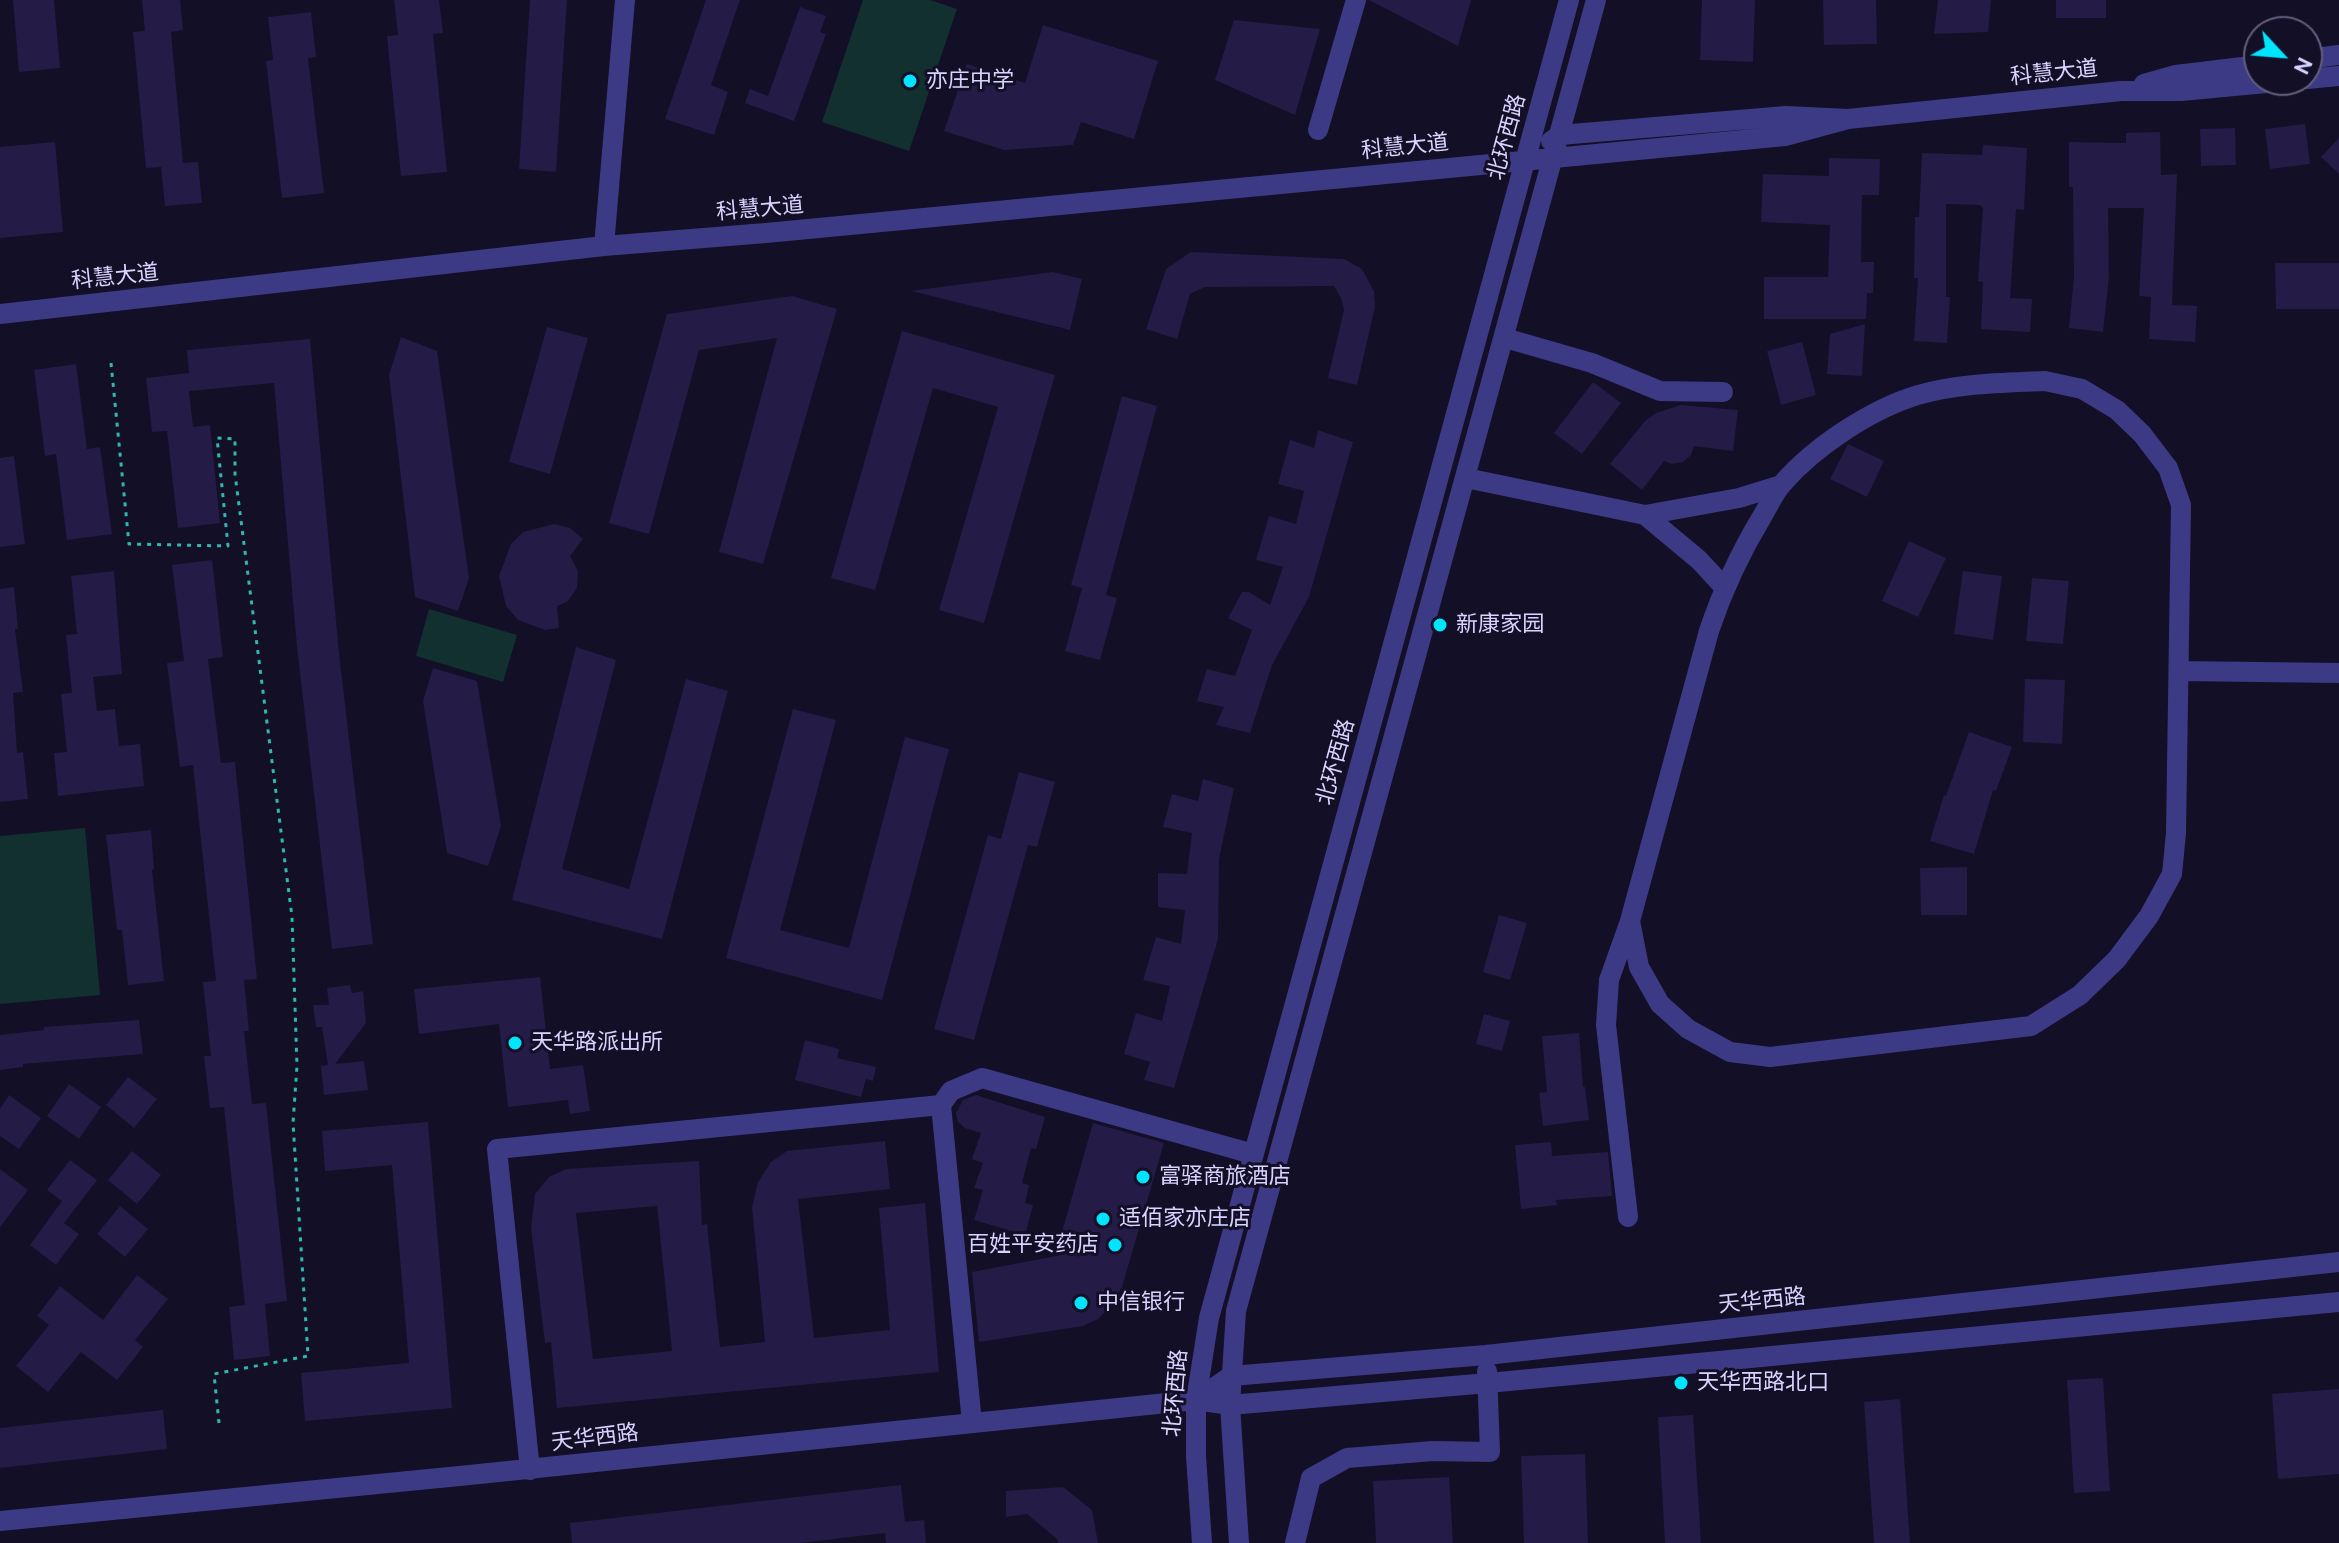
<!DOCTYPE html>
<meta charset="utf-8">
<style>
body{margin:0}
#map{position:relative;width:2339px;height:1543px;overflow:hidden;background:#130f26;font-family:Cabin,sans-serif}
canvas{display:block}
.north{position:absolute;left:2243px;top:16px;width:80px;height:80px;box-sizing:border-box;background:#130f26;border:2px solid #625e7d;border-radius:50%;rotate:116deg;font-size:22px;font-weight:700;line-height:32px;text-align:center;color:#d9d4ff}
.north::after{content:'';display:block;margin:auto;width:28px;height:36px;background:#00e5ff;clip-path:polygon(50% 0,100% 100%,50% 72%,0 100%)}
</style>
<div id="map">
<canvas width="2339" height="1543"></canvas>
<div class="north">N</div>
</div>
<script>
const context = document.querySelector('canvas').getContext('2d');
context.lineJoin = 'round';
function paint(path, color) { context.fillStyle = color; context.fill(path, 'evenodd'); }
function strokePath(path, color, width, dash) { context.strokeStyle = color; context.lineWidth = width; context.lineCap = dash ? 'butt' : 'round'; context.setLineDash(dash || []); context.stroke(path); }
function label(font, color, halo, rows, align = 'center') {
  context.font = font + ' Cabin,"Noto Sans SC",sans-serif'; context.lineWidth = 6; context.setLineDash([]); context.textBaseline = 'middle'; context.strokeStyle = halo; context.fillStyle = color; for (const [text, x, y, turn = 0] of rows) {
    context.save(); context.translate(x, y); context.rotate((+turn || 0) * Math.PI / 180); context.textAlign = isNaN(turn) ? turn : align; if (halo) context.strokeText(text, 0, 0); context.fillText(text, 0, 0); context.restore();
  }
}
paint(new Path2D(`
 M863 0H930L957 9 909 151 822 122Z
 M429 609 517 635 503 682 416 656Z
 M85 828 100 995 0 1004V836Z`), '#12302f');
paint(new Path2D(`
 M13 0H54L60 68 19 72Z
 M142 0H180L183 30 171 32 183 163 198 162 202 203 165 206 161 167 146 168 133 32 145 31Z
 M394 0H439L443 33 433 34 447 172 401 176 387 36 398 35Z
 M530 0H567L556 172 519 169Z
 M706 0H740L711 85 728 92 714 135 665 119Z
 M1369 0H1471L1458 46Z
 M1702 0H1755L1753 62 1700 60Z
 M1823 0H1876L1877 44 1824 45Z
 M1938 0H1991L1988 32 1934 34Z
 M2056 0H2106V18H2056Z
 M800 7 826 16 820 32 826 34 794 121 745 103 750 89 768 96Z
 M311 12 316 57 308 58 324 193 282 198 266 61 273 60 268 17Z
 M1234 20 1320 29 1295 115 1215 80Z
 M1043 25 1158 61 1134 139 1081 122 1073 145 1004 150 944 131 967 64 1025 83Z
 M2305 124 2310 164 2270 169 2265 129Z
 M2235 128 2236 165 2201 166 2200 129Z
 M2160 132 2161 175 2177 174 2172 305 2197 306 2195 342 2149 339 2151 297 2139 296 2144 208H2108L2109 277 2103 332 2069 328 2074 277 2073 187H2069V142L2126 143V133Z
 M2339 138V174L2321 157Z
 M55 142 63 232 0 238V147Z
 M1983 145 2027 148 2024 210 2016 209 2010 298 2032 299 2030 332 1981 329 1983 282 1978 281 1983 208 1980 205 1946 204V297H1950L1947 343 1914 341 1918 278H1914L1915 217H1919L1922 153 1982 155Z
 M1829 158 1880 159 1879 195H1862L1861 262H1874L1873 293H1867L1866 319H1764V277H1828L1830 225 1761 222 1763 174 1829 176Z
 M1191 252 1344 259 1362 269 1374 291 1375 307 1357 385 1328 378 1344 310 1341 298 1334 286 1205 287 1190 294 1177 339 1146 329 1166 269Z
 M2275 263H2339V309H2276Z
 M1053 272 1082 279 1070 330 911 291Z
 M792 296 837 309 763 564 719 552 777 338 699 350 649 534 609 523 667 314Z
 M1865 324 1862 376 1827 374 1830 334Z
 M547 327 588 338 550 474 509 462Z
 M902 331 1055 375 984 623 939 610 998 407 933 388 875 590 831 578Z
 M401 337 437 351 469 578 458 611 415 597 389 375Z
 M310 339 339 653 373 944 332 949 297 647 274 383 189 391 193 427 210 425 220 523 178 528 167 431 152 432 146 378 189 373 187 350Z
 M1802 342 1816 395 1781 405 1767 351Z
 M76 364 87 449 100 447 112 534 67 540 56 454 45 456 34 370Z
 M1593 382 1621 403 1582 454 1554 433Z
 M1122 396 1157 406 1106 595 1117 598 1100 660 1065 651 1082 588 1071 585Z
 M1681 405 1738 410 1733 451 1694 446 1691 455 1683 462 1672 464 1664 461 1642 490 1610 464 1645 421 1656 413Z
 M1318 430 1353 442 1309 597 1272 665 1250 733 1216 725 1224 707 1197 701 1207 669 1235 676 1252 630 1228 618 1242 592H1249L1270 605 1283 567 1256 560 1269 516 1296 524 1304 491 1278 484 1290 440 1314 448Z
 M1848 444 1884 461 1867 497 1830 479Z
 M14 456 25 544 0 547V458Z
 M554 524 570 528 583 539 570 556 578 571 577 588 567 602 557 606 559 628 545 630 518 620 506 606 499 576 511 544 523 532Z
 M1909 541 1946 558 1918 617 1882 601Z
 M212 560 223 657 208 659 221 763 235 762 257 979 244 980 249 1031H244L252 1104 266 1103 287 1301 265 1304 270 1356 234 1360 229 1307 245 1305 224 1107 210 1108 204 1056H211L203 982 216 981 193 765 180 767 167 663 184 661 172 565Z
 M114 571 122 674 93 677 97 711 115 709 119 746 140 744 144 786 58 796 54 753 67 752 61 694 72 693 66 635 77 634 71 576Z
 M1963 571 2002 576 1993 640 1954 634Z
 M2032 578 2069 581 2063 644 2026 641Z
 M14 587 18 629H15L23 692 13 693 17 753 23 752 28 799 0 802V589Z
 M576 647 616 660 562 869 629 889 686 679 728 691 662 939 512 900Z
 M433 668 477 681 501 826 488 866 447 853 423 701Z
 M2025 679 2065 680 2062 744 2023 742Z
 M793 709 836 720 780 930 849 948 905 737 949 749 882 1000 726 958Z
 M1969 732 2012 747 1996 791 1993 790 1974 854 1930 841 1944 795 1946 796Z
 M1019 772 1055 782 1037 847 1028 845 974 1040 934 1029 988 835 1001 839Z
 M1203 779 1234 788 1219 859 1218 939 1174 1088 1144 1080 1150 1062 1124 1054 1136 1013 1162 1021 1170 986 1143 980 1156 937 1181 944 1185 910 1158 907V873L1187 874 1192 833 1163 827 1172 794 1198 801Z
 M151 830 154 869 152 870 164 981 128 985 122 930H117L106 835Z
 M1967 867V915H1921L1920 868Z
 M1499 915 1527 923 1510 980 1483 972Z
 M540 977 550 1069 583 1065 590 1111 570 1114 568 1100 508 1107 499 1024 419 1034 414 989Z
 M350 985 352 993 363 991 366 1023 335 1064 364 1061 368 1090 324 1095 321 1066 328 1065 322 1027H316L313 1005H329L327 988Z
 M1484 1014 1510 1021 1502 1051 1476 1044Z
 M139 1020 143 1054 23 1064V1067L0 1070V1035L44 1030V1027Z
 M1579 1033 1583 1087H1585L1589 1120 1543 1126 1539 1093 1547 1092 1542 1036Z
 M805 1040 839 1049 837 1058 876 1067 873 1081 866 1079 861 1097 795 1080Z
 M128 1077 157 1099 134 1128 106 1105Z
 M69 1084 101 1107 79 1139 47 1116Z
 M9 1095 41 1118 19 1149 0 1136V1109Z
 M976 1095 1045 1117 1036 1149 1031 1148 1022 1183 1029 1185 1025 1203 1033 1205 1025 1235 974 1220 983 1190 974 1188 983 1163 972 1159 981 1133 965 1128 958 1122 956 1113 963 1100Z
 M428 1122 452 1408 305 1421 301 1373 409 1363 392 1165 325 1171 322 1131Z
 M1093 1123 1164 1143 1122 1287 1112 1305 1098 1319 1083 1326 979 1342 972 1272 1077 1252 1058 1246Z
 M885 1141 890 1189 798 1199 814 1338 890 1330 879 1208 925 1203 939 1372 557 1408 551 1342 545 1343 531 1228 535 1194 549 1177 566 1169 699 1161 702 1225 707 1224 720 1347 765 1342 752 1207 758 1182 771 1162 787 1151ZM657 1206 672 1351 593 1359 576 1213Z
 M1551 1142 1552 1156 1608 1152 1612 1196 1556 1200 1557 1205 1521 1209 1515 1145Z
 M132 1151 161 1175 137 1204 108 1180Z
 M70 1160 97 1180 64 1223 79 1234 56 1265 30 1245 62 1201 47 1190Z
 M0 1169 28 1190 0 1227Z
 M120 1206 148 1229 125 1257 97 1234Z
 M137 1275 168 1299 135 1340 143 1347 117 1380 81 1352 48 1392 16 1366 49 1325 37 1316 60 1286 103 1320Z
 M2103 1378 2110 1491 2074 1493 2067 1380Z
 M2339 1389V1474L2278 1479 2272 1394Z
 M1900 1399 1910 1543H1874L1864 1402Z
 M163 1410 167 1449 0 1468V1428Z
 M1693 1415 1701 1543H1665L1658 1417Z
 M1585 1454 1588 1543H1524L1521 1456Z
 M1449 1477 1453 1543H1376L1373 1481Z
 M901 1485 905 1522 924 1520 926 1543H886L885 1533 800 1543H572L570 1523Z
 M1063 1487 1092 1510 1098 1543H1058L1057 1539 1027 1514 1006 1517V1491Z`), '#241b47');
strokePath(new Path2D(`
 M111 363 129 544 228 546 217 438 235 439V474L292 917 297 1066 293 1123 308 1356 214 1374 219 1423`), '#2fb8b0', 3, [4, 6]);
strokePath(new Path2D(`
 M2307 59 2339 55
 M2307 79 2339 76
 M2144 84 2176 75 2259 65
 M1318 130 1356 0
 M1551 141 1560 135 1786 116 1848 119 2121 91H2181L2298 80
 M604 246 625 0
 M0 314 604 246 766 233 1785 136 1848 119
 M1505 338 1592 363 1660 391 1723 392
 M2045 381 2082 389 2117 410 2142 434 2168 468 2181 505 2176 833 2172 874 2149 916 2117 959 2080 995 2031 1026 1770 1057 1730 1052 1688 1029 1660 1004 1639 967 1630 921 1709 631C1723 589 1740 553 1763 515 1769 505 1774 493 1782 484 1814 447 1871 409 1918 395 1959 383 2003 383 2045 381Z
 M1466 478 1645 515
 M1724 587 1699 560 1645 515 1739 498 1781 485
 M2179 671 2339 673
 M941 1105 972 1423
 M1628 1217 1606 1025 1609 980 1630 921
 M1196 1400 1231 1376 1486 1355 2339 1262
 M530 1470 497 1149 941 1105 951 1091 982 1078 1253 1154
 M0 1521C399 1483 797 1442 1196 1400L1230 1405 1488 1383 2339 1302
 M1202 1543 1196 1456V1400L1209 1318 1569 0
 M1239 1543 1230 1405 1236 1311 1596 0
 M1295 1543 1311 1478 1347 1458 1433 1451 1490 1452 1487 1371`), '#3d3a85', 20);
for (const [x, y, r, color] of [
 [910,81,8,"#00e5ff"],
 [1440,625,8,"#00e5ff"],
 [515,1043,8,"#00e5ff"],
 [1143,1177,8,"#00e5ff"],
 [1103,1219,8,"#00e5ff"],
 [1115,1245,8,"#00e5ff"],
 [1081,1303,8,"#00e5ff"],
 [1681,1383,8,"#00e5ff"]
]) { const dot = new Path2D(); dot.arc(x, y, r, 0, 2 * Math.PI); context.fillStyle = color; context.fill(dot); strokePath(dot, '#130f26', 3); }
label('22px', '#d9d4ff', '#130f26', [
 ["科慧大道",2054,73,-6],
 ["北环西路",1507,137,-75],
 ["科慧大道",1405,147,-6],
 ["科慧大道",760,209,-5],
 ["科慧大道",115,277,-6],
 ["北环西路",1336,762,-75],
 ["天华西路",1762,1301,-6],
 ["北环西路",1176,1393,-85],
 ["天华西路",595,1438,-7]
]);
label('22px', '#d9d4ff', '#130f26', [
 ["亦庄中学",926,81],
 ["新康家园",1456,625],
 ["天华路派出所",531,1043],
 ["富驿商旅酒店",1159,1177],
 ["适佰家亦庄店",1119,1219],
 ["百姓平安药店",1099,1245,"right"],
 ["中信银行",1097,1303],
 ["天华西路北口",1697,1383]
], 'left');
</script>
